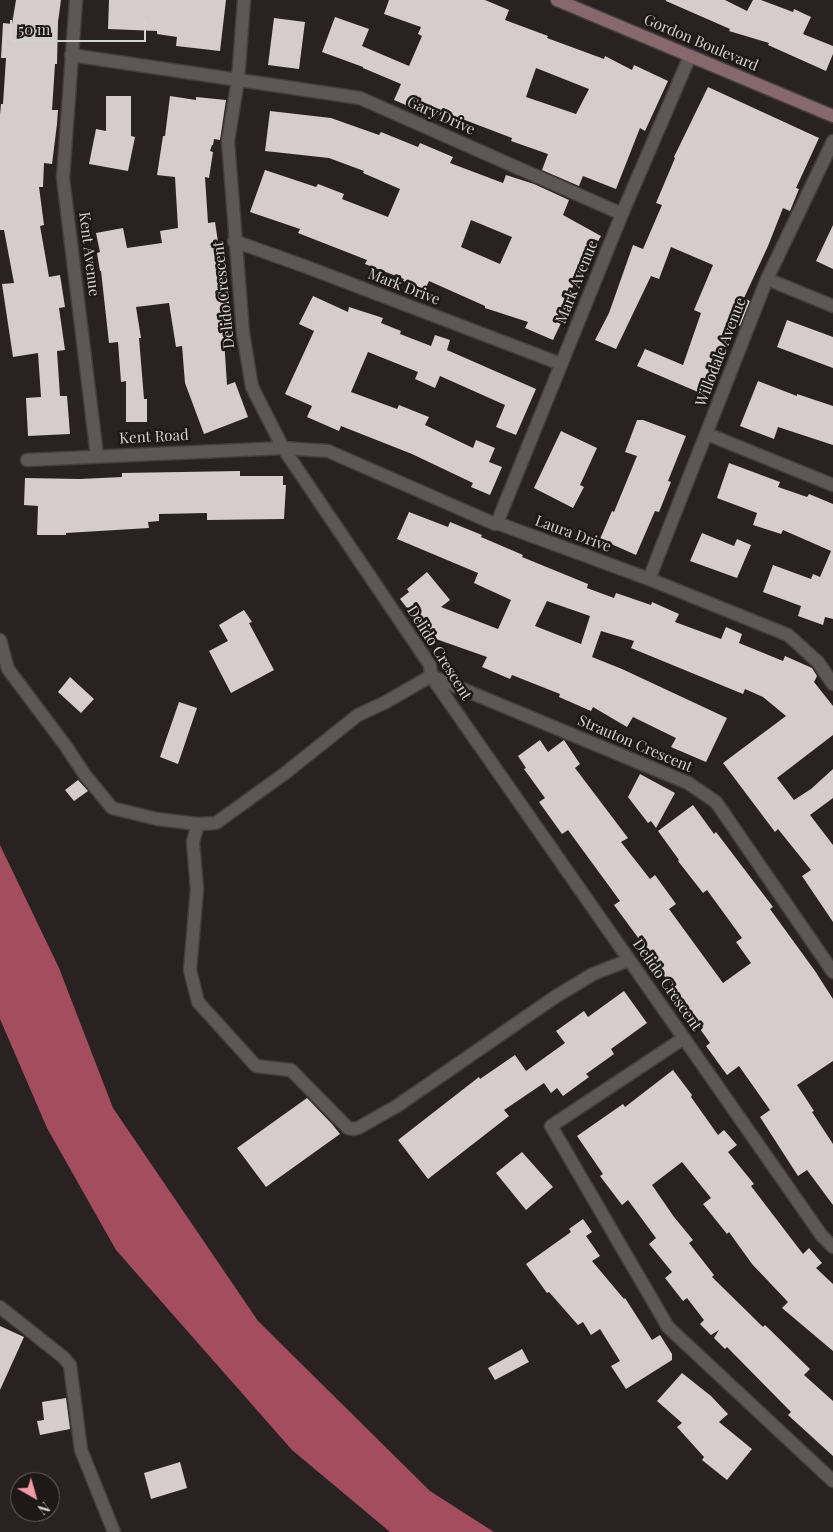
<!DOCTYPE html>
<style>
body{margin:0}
#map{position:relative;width:833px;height:1532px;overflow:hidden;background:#292122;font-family:"Playfair Display",serif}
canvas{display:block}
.north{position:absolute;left:10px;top:1472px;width:50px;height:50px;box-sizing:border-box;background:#1f1819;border:1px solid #686263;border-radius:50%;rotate:142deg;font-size:14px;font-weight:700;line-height:20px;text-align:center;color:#d6d1d2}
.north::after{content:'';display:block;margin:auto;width:18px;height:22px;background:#f39aa9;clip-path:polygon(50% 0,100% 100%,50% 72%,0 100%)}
.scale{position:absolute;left:10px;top:20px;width:136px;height:22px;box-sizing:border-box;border:2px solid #d6d1d2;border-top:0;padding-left:6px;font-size:15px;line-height:18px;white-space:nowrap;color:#d6d1d2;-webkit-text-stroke:4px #1f1819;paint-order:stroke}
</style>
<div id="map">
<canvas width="833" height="1532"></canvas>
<div class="north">N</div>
<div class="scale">50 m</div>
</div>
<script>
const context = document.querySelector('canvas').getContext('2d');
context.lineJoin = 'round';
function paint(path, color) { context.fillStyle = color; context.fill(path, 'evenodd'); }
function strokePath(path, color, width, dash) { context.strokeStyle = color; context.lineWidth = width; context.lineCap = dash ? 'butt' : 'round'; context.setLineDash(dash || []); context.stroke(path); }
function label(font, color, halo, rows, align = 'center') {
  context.font = font + ' "Playfair Display",serif'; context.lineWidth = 5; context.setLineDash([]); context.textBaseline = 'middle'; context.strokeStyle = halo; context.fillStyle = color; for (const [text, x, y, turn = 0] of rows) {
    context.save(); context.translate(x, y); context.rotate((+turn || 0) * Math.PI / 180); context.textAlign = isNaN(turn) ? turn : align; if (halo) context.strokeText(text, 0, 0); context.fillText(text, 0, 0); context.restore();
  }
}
paint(new Path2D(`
 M0 845 59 968 113 1108 258 1321 430 1491 494 1532H390L292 1450 116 1250 47 1128 0 1019Z`), '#a34d5f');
paint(new Path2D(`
 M16 0H61L58 22 57 64H55L52 110H58L57 124 52 164 44 163 43 187H39L44 225 40 226 49 277 60 275 65 307 59 308 65 350 57 351 60 396H67L70 434 28 436 26 398 41 397 38 353 13 357 2 284 14 283 4 230H0V115L1 104H3L6 58H1L3 23 12 24Z
 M109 0H226L220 51 176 46 177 37 157 34V31L108 29Z
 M389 0H485L509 10 505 20 548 36 547 38 604 59 605 56 632 70 634 65 668 81 645 131 640 128 616 189 583 176 579 186 542 170 548 154 511 141 512 138 457 117 455 121 427 109 425 113 394 100 401 84 363 68V67L322 52 335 17 369 29 362 46 409 66 422 36 418 34 421 27 384 14ZM536 68 589 89 576 114 526 97Z
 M666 0H725L747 11 753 0H761L793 12 794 9 811 17 803 34 833 46V54L826 71 768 45 769 43 729 31 730 29 666 1Z
 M274 18 305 22 299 69 268 65Z
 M708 87 819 138 796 188 799 189 790 211 783 208 768 246 744 298 750 301 740 326 735 323 722 362 719 361 705 395 637 366 645 349 683 365 701 313 694 310 713 265 671 247 659 279 651 276 616 349 595 340 609 313 633 245 643 249 662 205 656 203 675 158 674 157Z
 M106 96H131V136L135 137 128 171 89 164 96 129 106 131Z
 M170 96 196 100V97L226 100 220 140 214 139 213 145H212L210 151 213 152 209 178 205 177 208 223 215 222 221 262H223L234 337 224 339 227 385 235 382 248 417 204 434 185 383 182 346 176 347 169 303 136 307 141 338H139L144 399H147V422H126V381L121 382 118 342 109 343 101 271H100L97 253 100 252 96 233 123 228 127 248 162 243 160 231 178 228 175 177 157 175 163 136H165Z
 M270 111 331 118 379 135 381 132 418 147 420 143 453 157 450 163 503 183 506 175 534 184 569 200 563 215 601 236 565 301 570 304 553 340 525 328 528 322 485 308V306L429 281 425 290 403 281 404 279 365 264 367 260 298 233 300 229 250 212 265 170 316 187 318 184 344 194 342 199 388 217 400 189 363 173 364 171 329 158 265 151ZM471 220 512 237 500 264 461 247Z
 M833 225V269L816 261Z
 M313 296 348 312 349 307 383 318 381 323 401 331 400 334 431 346 435 335 450 340 447 350 536 389 516 435 496 427 505 405 440 376 435 388 415 379 418 372 368 352 351 392 397 409 399 405 429 417 425 425 473 448 476 440 495 448 489 462 502 467 490 495 471 487 473 483 412 454 341 426 339 431 307 417 312 406 285 394 314 331 299 324Z
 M787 320 833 337V368L777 347Z
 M758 381 797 396V394L833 406V445L778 427 774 439 740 426Z
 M637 420H643L686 436 668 481 671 482 659 512 655 511 636 555 600 539 612 511 614 512 637 456 625 452Z
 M561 431 597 448 580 485 584 487 573 508 534 488Z
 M729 463 780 482 778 487 807 497 809 494 833 504V619L825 617 823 625 798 616 801 606 763 592 773 565 811 579 813 574 820 577 831 551 783 530 781 534 753 525 757 513 717 498Z
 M240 471V476H283V485H286L284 519 207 520V513L159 514V521L148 522 149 528 66 533V535H37L38 506 24 505 25 478 80 479 122 477V473Z
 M409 512 448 527 450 522 482 535 481 537 523 555 522 557 588 584 587 588 614 598 616 593 651 605 652 602 679 614 675 622 721 639 726 627 742 634 739 643 783 661 785 656 812 668 817 676 814 682 833 706V735L777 778 794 800 811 789 833 769V798L810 815 833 845V922L802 876 811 870 778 829 775 832 723 763 786 716 763 697 745 689 743 694 631 648 634 641 601 631 592 657 622 669 727 718 706 762 671 747 676 738 633 717 627 727 593 707 591 711 559 697 560 694 512 675 510 679 482 667 487 657 436 639V637L418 614 414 617 400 599 409 592 407 589 427 572 450 600 441 607 498 629 511 600 474 583 478 573 397 539ZM547 601 590 616 581 644 535 626Z
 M702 533 734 546 737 539 751 545 737 578 690 561Z
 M244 610 252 622 249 623 274 670 231 693 209 651 228 641 219 625Z
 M70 677 94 699 81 713 58 692Z
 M179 702 197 708 178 764 160 757Z
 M540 740 548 752 564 740 580 764 575 768 628 838 621 842 650 879 655 875 676 904 669 909 723 983 751 963 736 942 742 938 707 890 703 893 678 861 679 860 658 831 693 805 714 834 716 832 773 907 770 909 815 971 833 999V1061L797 1085 814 1111 812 1112 833 1144V1205L807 1170 798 1176 760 1117 770 1110 739 1066 727 1075 706 1046 710 1043 686 1009 687 1008 672 991 674 989 641 945 642 943 614 905 620 901 568 830 562 834 539 802 545 798 524 769 526 768 518 756Z
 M640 774 675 793 656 828 651 821 648 823 628 797Z
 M78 780 88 791 74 801 65 790Z
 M624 991 647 1023 611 1049 614 1054 586 1074 589 1077 563 1096 557 1088 551 1093 544 1083 504 1110 509 1116 428 1179 398 1140 479 1077 480 1079 515 1055 526 1071 565 1043 556 1031 584 1011 588 1017Z
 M673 1070 692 1095 691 1097 718 1135 724 1130 737 1145 728 1152 754 1184 751 1186 803 1254 809 1248 822 1263 816 1268 833 1284V1351L782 1308 788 1302 752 1264 729 1232 727 1234 703 1204 711 1198 682 1162 652 1185 674 1217 693 1240 689 1243 714 1275 712 1277 763 1327 765 1325 810 1369 804 1375 833 1401V1456L788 1415 791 1412 727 1347 725 1349 714 1338 719 1330 711 1335 700 1324 704 1320 687 1298 683 1301 665 1278 672 1272 649 1244 656 1238 628 1200 622 1205 600 1176 603 1174 577 1136 623 1104 625 1107Z
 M307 1098 332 1124 340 1134 266 1187 237 1148Z
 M522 1152 553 1187 526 1210 496 1173Z
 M583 1219 592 1232 586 1236 600 1256 592 1261 624 1299 625 1298 652 1340 660 1335 672 1354V1360L626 1389 611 1366 620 1361 600 1329 591 1335 583 1322 578 1325 549 1292 547 1293 526 1264 571 1232 569 1229Z
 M0 1326 24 1337 0 1390Z
 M522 1349 529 1362 495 1380 488 1368Z
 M682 1373 711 1396 728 1414 719 1422 752 1449 727 1480 702 1460 704 1457 677 1427 682 1423 657 1401Z
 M66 1398 70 1429 40 1435 37 1421 44 1420 42 1402Z
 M180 1462 187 1488 151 1499 144 1473Z`), '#d6cccd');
const street = new Path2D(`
 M76 0 63 178 97 456
 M244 0 238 80 228 141 243 333 252 387 283 448 430 665 431 676 822 1236 833 1247
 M71 55 360 98 622 214
 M234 241 304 266 561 364
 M767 279 833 306
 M707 434 833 485
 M27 460 283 448 328 451 495 524 497 523 649 579 788 635 818 662 833 684
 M497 523 622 214 690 56
 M649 579 767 279 833 141
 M0 640 8 669 65 745 85 775 112 808 157 819 198 824 216 823 284 774 358 715 386 702 431 676 688 783 716 802 833 972
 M198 824 193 842 197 889 190 970 198 1002 256 1066 291 1070 348 1128 353 1129 358 1128 397 1106 555 997 593 974 629 960
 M684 1038 551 1126 668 1327 833 1481
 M0 1307 63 1357 70 1365 81 1450 114 1532`);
const secondary = new Path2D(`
 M557 0 833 116`);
strokePath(street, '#443e3f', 15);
strokePath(secondary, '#443e3f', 15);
strokePath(street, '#5e5657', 12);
strokePath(secondary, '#86686d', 12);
label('15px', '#d6d1d2', '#1f1819', [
 ["Gordon Boulevard",701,43,23],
 ["Gary Drive",441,116,24],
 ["Kent Avenue",89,254,83],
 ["Mark Avenue",577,282,-68],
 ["Mark Drive",404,287,21],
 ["Delido Crescent",224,295,-96],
 ["Willodale Avenue",721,352,-69],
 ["Kent Road",154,437,-3],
 ["Laura Drive",573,534,20],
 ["Delido Crescent",439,653,58],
 ["Strauton Crescent",635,744,23],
 ["Delido Crescent",667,985,55]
]);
</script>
